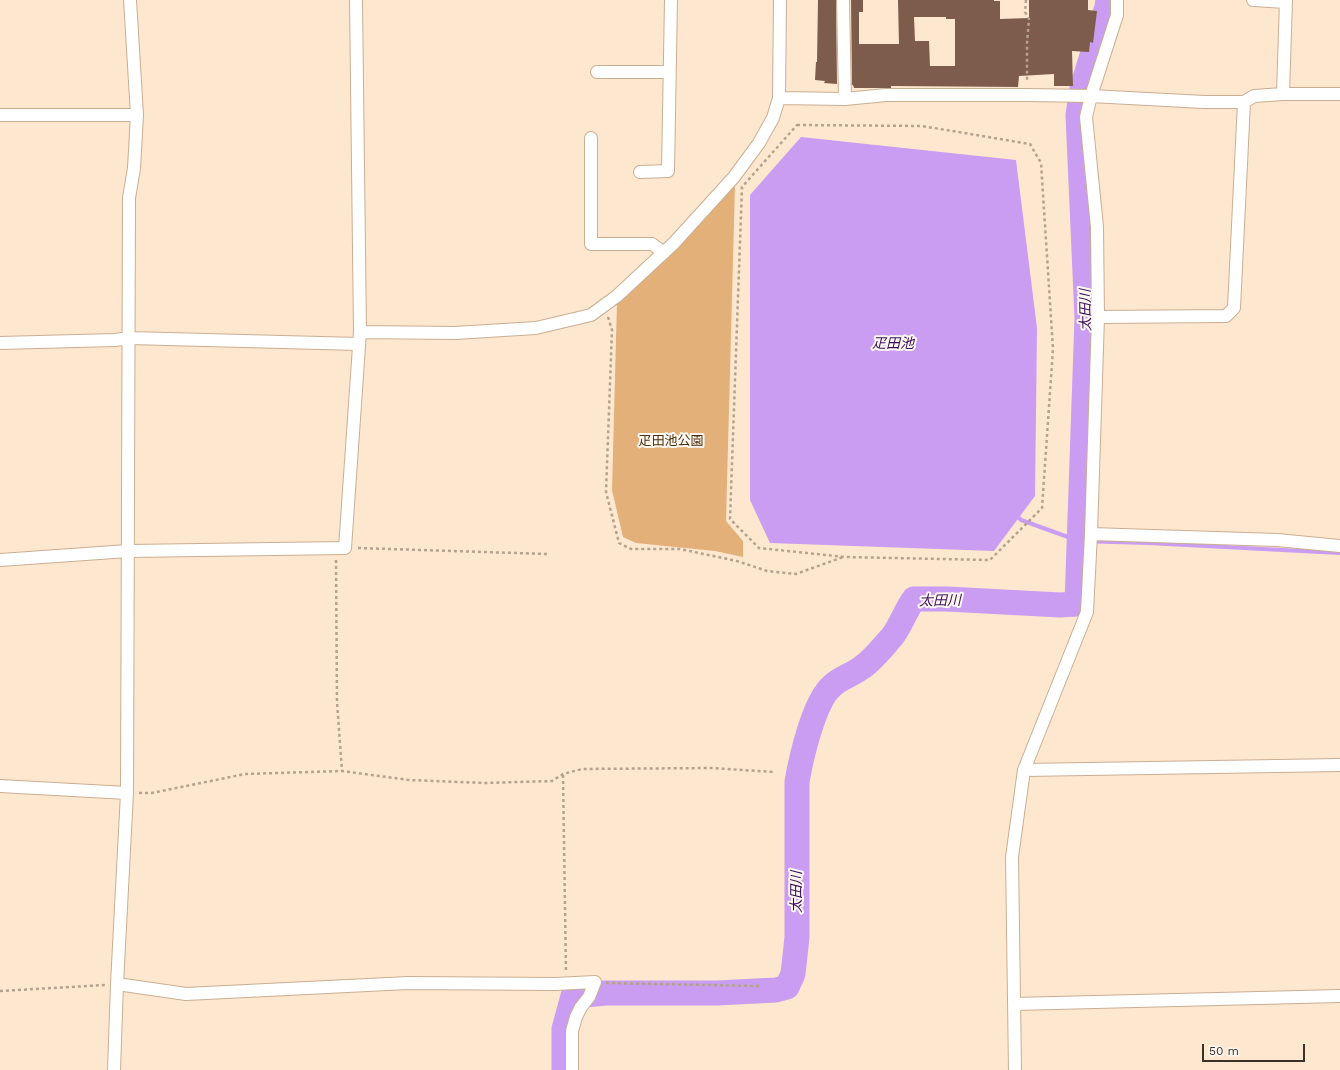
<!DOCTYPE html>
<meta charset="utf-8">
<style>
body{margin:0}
#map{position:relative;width:1340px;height:1070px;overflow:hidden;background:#fee7cf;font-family:"Work Sans",sans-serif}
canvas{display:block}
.scale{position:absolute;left:1202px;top:1044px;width:103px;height:18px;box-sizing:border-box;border:2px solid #3c3126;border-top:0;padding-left:5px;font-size:12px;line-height:14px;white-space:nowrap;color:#3c3126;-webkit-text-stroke:3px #fdf7f1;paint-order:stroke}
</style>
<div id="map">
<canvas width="1340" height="1070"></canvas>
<div class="scale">50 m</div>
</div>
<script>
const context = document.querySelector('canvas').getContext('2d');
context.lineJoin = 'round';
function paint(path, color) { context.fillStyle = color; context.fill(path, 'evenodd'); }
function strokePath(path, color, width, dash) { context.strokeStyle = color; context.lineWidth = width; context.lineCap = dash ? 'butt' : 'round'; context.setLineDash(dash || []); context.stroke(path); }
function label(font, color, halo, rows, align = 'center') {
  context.font = font + ' "Work Sans","Noto Sans JP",sans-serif'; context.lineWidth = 4; context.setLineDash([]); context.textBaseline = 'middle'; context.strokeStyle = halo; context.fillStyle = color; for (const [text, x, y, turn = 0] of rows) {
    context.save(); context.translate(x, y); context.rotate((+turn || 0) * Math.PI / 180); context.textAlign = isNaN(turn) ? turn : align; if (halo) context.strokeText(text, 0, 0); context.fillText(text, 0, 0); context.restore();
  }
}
paint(new Path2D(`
 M735 185 726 521 743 541V557L715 551 636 543 623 537 612 490 617 302Z`), '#e3b079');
paint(new Path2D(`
 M801 137 1016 160 1037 328 1035 496 994 551 770 543 750 500V195Z`), '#ca9cf2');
strokePath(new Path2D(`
 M1016 515 1021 520 1079 541 1148 543 1340 553`), '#ca9cf2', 4);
strokePath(new Path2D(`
 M564 1070V1029L573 996 606 993H717L776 990 787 987 793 974 797 937V782C801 758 814 701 832 686 840 678 852 675 861 668 872 661 882 648 891 638 900 628 905 611 914 599H947L1060 605 1077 604 1087 318 1078 115 1082 88 1107 7 1108 0`), '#ca9cf2', 25);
paint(new Path2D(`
 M818 0H836L837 84 824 83 825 81 815 80 816 62H817Z
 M851 0H863V12H859V44H899L898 0H994V1H1000V19L1029 18V0H1088V10L1097 11 1093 43 1090 42 1089 52 1072 51 1073 86H1054V74L1019 76 1018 87 891 86V88H854L853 85H852ZM914 17H946V19H955V66H930L929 41H915Z`), '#7d5c4c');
const street = new Path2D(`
 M843 0 845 99
 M1253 0 1286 2
 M597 72H669
 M1283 94 1286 0
 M779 98 845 99 886 95H1027L1091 96 1204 102H1244L1254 96 1283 94H1340
 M0 115H137
 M591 138V244H652L664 253
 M640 172 668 171 671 0
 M1098 317 1226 316 1234 308 1244 102
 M360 332 455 333 536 328 591 315 617 296 674 243 734 177 759 143 773 118 779 98 780 0
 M0 343 115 340 129 338 359 344
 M1091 534 1277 540 1340 546
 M0 560 128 551 345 548 360 332 356 0
 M1024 770 1340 765
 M0 786 127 793
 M117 984 186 994 408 983 555 984 595 982 589 997 581 1007 576 1017 572 1031V1070
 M1014 1004 1340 996
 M114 1070 117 984 127 793 129 198 134 168 137 115 130 0
 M1015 1070 1012 857 1024 770 1087 612 1091 534 1098 317 1097 227 1086 117 1091 96 1117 15V0`);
strokePath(street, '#caae92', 14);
strokePath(new Path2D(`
 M1026 0 1025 12 1029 19 1027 43V82
 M797 125 922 126 1030 144 1041 163 1053 349 1042 508 990 560 845 557 759 548 730 519 742 187Z
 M608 317 612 330 606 492 619 543 631 549H680L737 561 767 571 796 574 843 557
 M358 548 547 554
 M336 560 337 702 342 771
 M563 775 566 972
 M139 793H152L245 774 342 771 409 780 485 783 552 781 563 774 582 769 711 768 774 772
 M606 983 759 986
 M0 991 105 985`), '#b4a28f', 2.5, [3, 3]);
strokePath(street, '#fff', 12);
label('13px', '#4b2f0c', '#fdf7f1', [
 ["疋田池公園",671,441]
]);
label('italic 14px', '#3b0c58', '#fdf7f1', [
 ["太田川",1086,310,-91],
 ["疋田池",893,344],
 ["太田川",940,601,-1],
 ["太田川",797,892,-90]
]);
</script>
